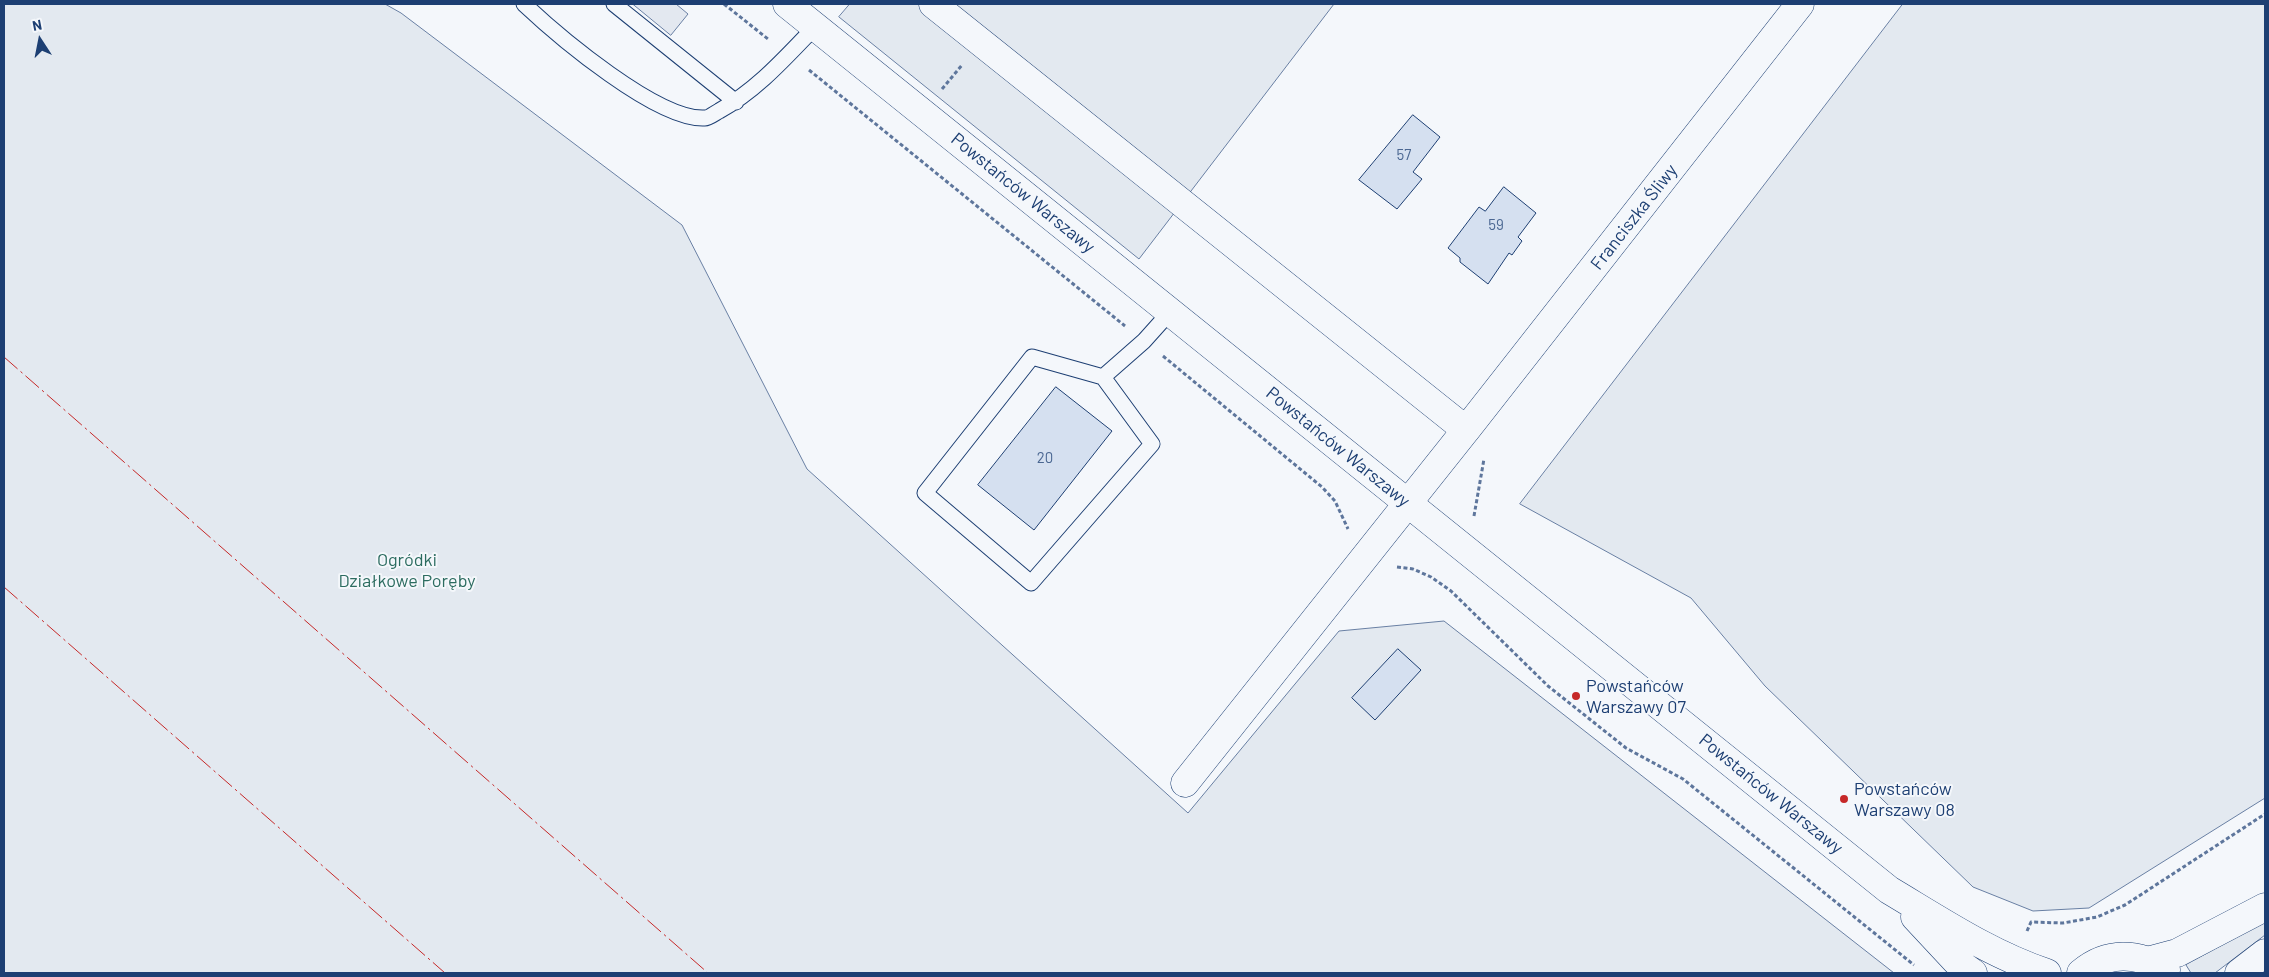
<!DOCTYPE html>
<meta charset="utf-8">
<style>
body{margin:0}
#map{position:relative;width:2269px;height:977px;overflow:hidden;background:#f4f7fb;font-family:Barlow,sans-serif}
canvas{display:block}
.frame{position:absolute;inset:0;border:5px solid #1d3f73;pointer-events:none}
.north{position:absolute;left:15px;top:15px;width:50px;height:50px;-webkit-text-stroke:4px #f4f7fb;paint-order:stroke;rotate:349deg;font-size:14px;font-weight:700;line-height:20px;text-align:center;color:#1d3f73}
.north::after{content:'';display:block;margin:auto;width:18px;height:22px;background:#1d3f73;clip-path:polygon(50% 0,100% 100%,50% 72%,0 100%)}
</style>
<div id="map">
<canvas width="2269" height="977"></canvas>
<div class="frame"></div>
<div class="north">N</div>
</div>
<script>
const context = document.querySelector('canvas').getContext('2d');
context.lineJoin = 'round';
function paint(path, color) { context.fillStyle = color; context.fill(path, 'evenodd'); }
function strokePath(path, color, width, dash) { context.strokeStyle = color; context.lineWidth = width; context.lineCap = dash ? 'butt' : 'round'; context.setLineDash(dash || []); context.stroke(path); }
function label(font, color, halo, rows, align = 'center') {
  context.font = font + ' Barlow,sans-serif'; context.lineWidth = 4; context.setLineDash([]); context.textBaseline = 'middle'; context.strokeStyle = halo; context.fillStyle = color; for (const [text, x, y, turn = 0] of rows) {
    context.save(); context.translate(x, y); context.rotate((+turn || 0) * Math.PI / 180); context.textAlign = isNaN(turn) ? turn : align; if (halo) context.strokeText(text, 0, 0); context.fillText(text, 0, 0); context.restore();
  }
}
const green = new Path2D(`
 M4 4H385L401 13 682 225 807 469 1188 813 1339 631 1444 621 1894 973H4Z
 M850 4H1334L1139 259 839 17Z
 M1903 4H2265V798L2089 908 2033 911 1973 887 1765 686 1691 598 1520 504Z
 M2265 922V935L2215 973H2191L2186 965Z`);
paint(green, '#e3e9f0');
strokePath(green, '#687fa3', 1);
const parking = new Path2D(`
 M633 4H676L688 14 671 35Z`);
paint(parking, '#e3e8f0');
strokePath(parking, '#687fa3', 1);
const building = new Path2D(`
 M1413 115 1440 137 1413 172 1422 179 1397 209 1359 180Z
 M1504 187 1536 213 1518 237 1522 241 1512 255 1509 253 1488 284 1460 262V258L1448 248 1479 207 1485 211Z
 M1056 387 1112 431 1034 530 978 485Z
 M1398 649 1421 670 1375 720 1352 698Z`);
paint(building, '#d5e0f0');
strokePath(building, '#1d3f73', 1);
const lane = new Path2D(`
 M524 4C558 36 658 121 705 118 709 118 715 113 719 111 757 90 785 58 815 27
 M614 4 736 102
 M1103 377 1152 444 1031 583 925 493 1032 357 1103 377 1144 341 1170 312`);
const street = new Path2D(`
 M933 4 1466 430 1185 783
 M1466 430 1800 4`);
const secondary = new Path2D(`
 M787 4 1889 890C1941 921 1990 954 2047 973
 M1915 917 1956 961 1973 973
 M2151 960 2177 953 2265 907
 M2081 973C2107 951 2138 952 2166 970
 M2239 973 2265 953`);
strokePath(lane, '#1d3f73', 17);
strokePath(street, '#1d3f73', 29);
strokePath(secondary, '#1d3f73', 29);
strokePath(new Path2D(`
 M724 4 768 39
 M809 70 1125 326
 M942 89 962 65
 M1163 356 1322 487 1335 501 1348 529
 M1474 516 1484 459
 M1397 567 1413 569 1431 577 1451 591 1548 686 1626 748 1683 779 1914 965
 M2027 931 2031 922 2063 923 2097 917 2125 905 2265 814`), '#5e769c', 3, [4, 2.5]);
strokePath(lane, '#f4f7fb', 15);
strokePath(street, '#f4f7fb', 28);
strokePath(secondary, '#f4f7fb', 28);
strokePath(new Path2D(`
 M4 357 708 973
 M4 587 445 973`), '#c62828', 1, [18, 4, 2.5, 4]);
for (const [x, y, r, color] of [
 [1576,696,5,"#c62828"],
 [1844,799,5,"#c62828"]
]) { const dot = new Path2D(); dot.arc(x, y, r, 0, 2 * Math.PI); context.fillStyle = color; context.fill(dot); strokePath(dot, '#f4f7fb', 2); }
label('15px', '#4b6792', null, [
 ["57",1404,155],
 ["59",1496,225],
 ["20",1045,458]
]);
label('18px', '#1d3f73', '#f4f7fb', [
 ["Powstańców Warszawy",1023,193,39],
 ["Franciszka Śliwy",1634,217,-52],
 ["Powstańców Warszawy",1338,447,39],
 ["Powstańców Warszawy",1771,794,39]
]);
label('18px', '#2c6c60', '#f4f7fb', [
 ["Ogródki",407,560],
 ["Działkowe Poręby",407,581]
]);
label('18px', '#1d3f73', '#f4f7fb', [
 ["Powstańców",1586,686],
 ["Warszawy 07",1586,707],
 ["Powstańców",1854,789],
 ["Warszawy 08",1854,810]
], 'left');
</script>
